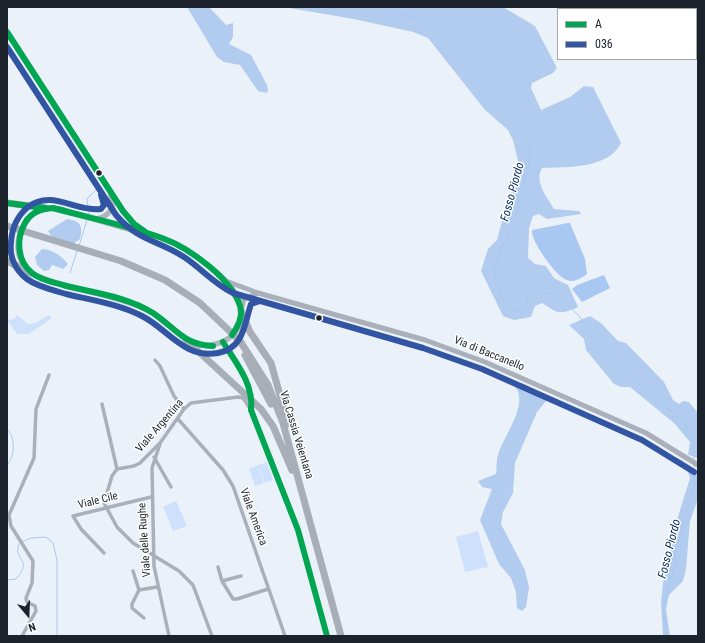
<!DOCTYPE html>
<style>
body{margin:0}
#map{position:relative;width:705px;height:643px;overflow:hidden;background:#ebf1f9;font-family:"Roboto Condensed",sans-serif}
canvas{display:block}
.frame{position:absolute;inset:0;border:8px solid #1d232c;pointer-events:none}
.legend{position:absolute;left:557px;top:8px;width:140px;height:52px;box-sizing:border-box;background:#fff;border:1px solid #a5a7ab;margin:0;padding:5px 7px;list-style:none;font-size:12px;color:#1d232c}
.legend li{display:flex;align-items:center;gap:8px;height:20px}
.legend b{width:20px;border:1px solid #a5a7ab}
.north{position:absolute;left:8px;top:595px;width:40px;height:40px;-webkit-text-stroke:3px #fff;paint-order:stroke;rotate:161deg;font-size:11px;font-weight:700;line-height:16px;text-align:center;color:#1d232c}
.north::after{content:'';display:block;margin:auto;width:14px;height:18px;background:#1d232c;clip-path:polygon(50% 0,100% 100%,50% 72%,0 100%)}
</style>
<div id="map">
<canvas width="705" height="643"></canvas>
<div class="frame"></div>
<ul class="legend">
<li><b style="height:5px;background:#00a651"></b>A</li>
<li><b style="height:5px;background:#3155a3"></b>036</li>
</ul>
<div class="north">N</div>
</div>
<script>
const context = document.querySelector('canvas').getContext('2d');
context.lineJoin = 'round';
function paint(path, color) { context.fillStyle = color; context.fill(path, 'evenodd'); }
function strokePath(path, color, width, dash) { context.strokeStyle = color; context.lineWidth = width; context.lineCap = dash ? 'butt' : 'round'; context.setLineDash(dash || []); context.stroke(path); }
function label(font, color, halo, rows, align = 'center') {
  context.font = font + ' "Roboto Condensed",sans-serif'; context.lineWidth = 3; context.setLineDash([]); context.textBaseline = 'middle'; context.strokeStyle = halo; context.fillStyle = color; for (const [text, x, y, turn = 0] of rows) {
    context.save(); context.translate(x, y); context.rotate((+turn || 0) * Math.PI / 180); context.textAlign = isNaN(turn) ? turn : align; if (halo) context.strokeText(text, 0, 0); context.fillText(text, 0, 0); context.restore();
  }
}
paint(new Path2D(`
 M17 315 28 324 35 323 49 315 52 318 29 334H17L7 320 14 319Z
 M267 462 273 480 265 483 258 465Z
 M258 465 264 483 255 486 249 469Z
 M176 501 187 526 173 531 163 507Z
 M478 531 488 567 465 572 456 537Z`), '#cde1fc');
paint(new Path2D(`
 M187 7H209L226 25 233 23V37L229 44 251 55 267 85 268 90 267 93 258 91 240 65 224 62 217 57Z
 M283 7H503L535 26 557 68 553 73 532 83 531 88 541 110 570 97 584 86 593 87 621 143C609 169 566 167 542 168 534 182 547 197 554 209L579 211 581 214 547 219 539 214 533 216 529 228 528 258 535 264 546 266 554 278 568 285 578 307C559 315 559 314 542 303L535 306 531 317 514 320 503 316 481 271 488 249 497 240 502 221 507 214 518 161 513 140 508 130 485 110 428 38 413 32 354 19Z
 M67 219C81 221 83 226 80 239L73 244 51 236 48 231Z
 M42 249C52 249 62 256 68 264L63 269 52 265 49 270 44 271 37 265 35 257Z
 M590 316 601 323 618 341 626 343 664 382 673 400 679 404 683 401 689 402 698 413V458L688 455 690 442 675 424 630 387H621L614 384 586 350 584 339 569 325Z
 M522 383 547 395V400L537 412 515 463 513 493 503 512 501 524 525 570 529 587 526 607 522 611 517 608 516 592 511 578 499 564 480 520 492 489 482 487 478 481 496 474C497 468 496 461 498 455 503 436 532 401 513 385Z
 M672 456 680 459 698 471V499L690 521 686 569 683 581 669 595 666 609 670 636H663L661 603 663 583 676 523 690 478 687 470Z`), '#b2ccef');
paint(new Path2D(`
 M568 223H570L585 259 587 274C581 278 575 283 567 280 557 278 530 240 532 230Z
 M604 275 610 288 582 302 572 289 577 285Z`), '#a8c7f1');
strokePath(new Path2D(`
 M385 7 433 26 446 38 480 87 488 92 497 103 517 119 530 142V159L512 228 499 252 494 269 496 282 505 303 511 309 518 312 525 308C528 300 525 293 534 289L544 294 554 293 559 295 580 317 597 346 635 382 645 387 683 422 693 442 694 459
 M89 215 87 199 98 188
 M79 246 87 220
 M70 273 77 251
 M7 429C16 437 15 457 7 465
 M22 542 31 538 46 537 53 543 57 560V636
 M7 580 16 579C34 559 12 560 19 544
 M667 636 663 608 674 568 676 550 695 484 694 466`), '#a8c7f1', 1);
strokePath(new Path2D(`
 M223 342 249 385 251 398
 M155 360 160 366 174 396 184 409
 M102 404 117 469
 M252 408 256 423 298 530 327 636
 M178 419 223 470 233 486 285 636
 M160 444 152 468 154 566 169 636
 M154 457 171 487
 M104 553 81 529 73 516 151 497
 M218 567 222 581 233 599H237L268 589
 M133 571 139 590 132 604V608L144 618
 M222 581 241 576
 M139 590 157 587
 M22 636 36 611 35 606 27 602 26 598 32 583 33 561 11 526 9 515 34 458 36 409 49 375
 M212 636 193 585 179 571 133 543 117 527 104 503 112 476 117 469 134 466 140 463 160 443 184 409 191 403 238 397 243 398 251 410`), '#aab0b9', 3.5);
strokePath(new Path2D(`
 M226 281 258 293 425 340 485 362 646 433 698 465
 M241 311 244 299 256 294`), '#aab0b9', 5);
strokePath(new Path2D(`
 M7 32 123 211 134 224 145 231
 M46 208 61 209C82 216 103 222 125 228 148 234 174 239 193 254 209 266 230 280 238 299 253 333 216 355 187 341 173 329 160 315 143 308 120 298 94 293 70 287 57 283 43 280 32 273 7 257 18 214 46 208Z
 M96 219C108 217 116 208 111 196`), '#adb5be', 5.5);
strokePath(new Path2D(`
 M7 203 46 208
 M7 226 121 261 165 280 200 303 240 341 268 385 283 423 341 636
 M7 261 31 273
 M241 311 250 332 271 363 288 424
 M187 341 261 409 273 426 292 470
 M245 355 271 404`), '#a7aeb8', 7);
strokePath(new Path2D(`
 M7 32 123 211 134 224 144 231
 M7 203 45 208
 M223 342C236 363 254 384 251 410L298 530 327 636
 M213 346C184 345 175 328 153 313 126 296 93 293 63 285 53 282 40 280 32 273 17 261 16 239 25 223 31 212 41 209 53 208 89 218 127 225 162 238 189 248 235 280 241 310 242 319 237 328 232 335`), '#00a651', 6);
strokePath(new Path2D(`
 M7 47 116 215C138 241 158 240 184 257 201 268 214 284 233 293L423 348 482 369 642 440 694 472
 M101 195 104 205 101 209C75 212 52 189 28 207 17 216 12 228 11 242 9 256 15 270 27 279 38 287 53 290 66 294 91 300 119 304 142 316 168 329 184 359 218 353 244 348 244 325 251 304L260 301`), '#3155a3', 6);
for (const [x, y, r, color] of [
 [99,173,3.5,"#1d232c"],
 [319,318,3.5,"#1d232c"]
]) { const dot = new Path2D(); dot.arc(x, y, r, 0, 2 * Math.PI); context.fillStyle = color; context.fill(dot); strokePath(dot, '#fff', 1.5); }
label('11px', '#1d232c', '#fff', [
 ["Via di Baccanello",489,354,22],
 ["Viale Argentina",160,426,-49],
 ["Via Cassia Veientana",296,435,73],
 ["Viale Cile",98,501,-14],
 ["Viale America",253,517,70],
 ["Viale delle Rughe",145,540,-94]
]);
label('italic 12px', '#01295b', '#fff', [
 ["Fosso Piordo",513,192,-75],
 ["Fosso Piordo",670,549,-76]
]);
</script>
